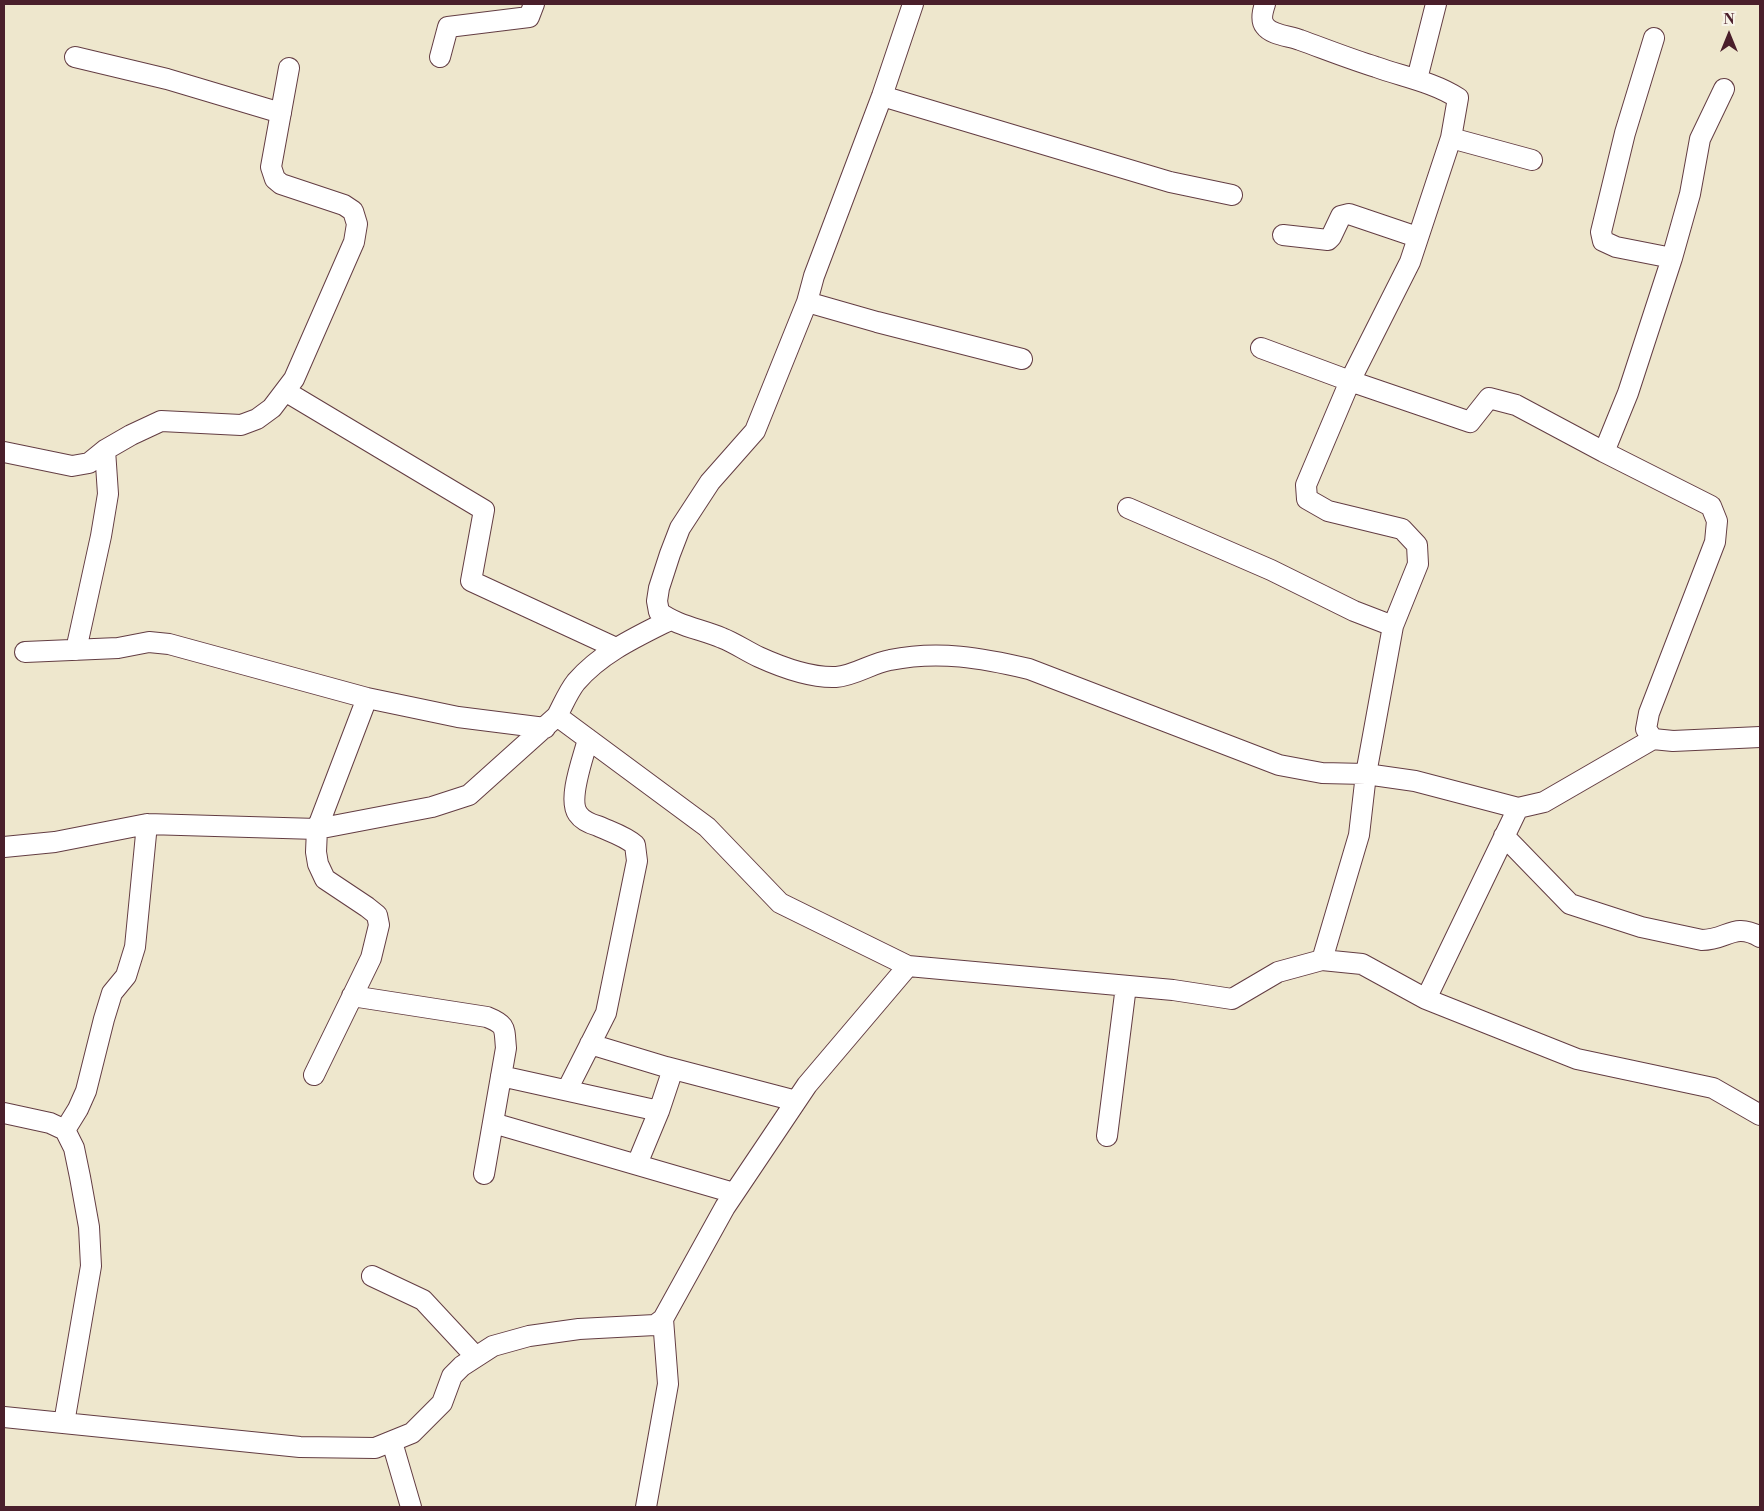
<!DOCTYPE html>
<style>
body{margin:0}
#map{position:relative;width:1764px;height:1511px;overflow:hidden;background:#eee7cd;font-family:"Libre Bodoni",serif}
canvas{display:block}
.frame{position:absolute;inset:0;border:5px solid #4a1f2b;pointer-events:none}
.north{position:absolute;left:1704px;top:10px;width:50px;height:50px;-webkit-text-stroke:4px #f7f3e8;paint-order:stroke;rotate:0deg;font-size:14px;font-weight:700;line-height:20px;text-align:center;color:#4a1f2b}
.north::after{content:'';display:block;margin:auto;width:18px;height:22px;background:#4a1f2b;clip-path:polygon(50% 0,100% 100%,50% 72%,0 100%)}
</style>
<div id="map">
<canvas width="1764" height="1511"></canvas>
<div class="frame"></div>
<div class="north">N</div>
</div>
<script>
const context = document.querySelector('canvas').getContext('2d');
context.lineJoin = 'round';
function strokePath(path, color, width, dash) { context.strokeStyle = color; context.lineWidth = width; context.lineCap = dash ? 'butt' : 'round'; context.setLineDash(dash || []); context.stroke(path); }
const minor = new Path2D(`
 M913 4 882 96 814 276 807 302 755 431 710 482 680 528 670 554 659 588 657 601 659 612C677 626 701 629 722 638 735 643 746 651 759 657 781 667 812 678 836 677 854 676 872 663 890 660 939 650 982 658 1029 669L1279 765 1322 773 1366 774 1415 781 1518 808 1544 802 1653 739
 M1265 4C1263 10 1260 20 1265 26 1271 35 1290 36 1300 40 1325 49 1350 59 1376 67 1404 77 1433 82 1458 98L1451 138
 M1654 38 1625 133 1601 232 1603 241 1616 247 1672 258
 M75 57 167 79 281 113
 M440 57 448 27 529 17 534 4
 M1417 79 1436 4
 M882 96 1170 182 1232 195
 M1283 235 1328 240 1331 237 1341 216 1349 214 1417 237
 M807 302 877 322 1022 359
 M1261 348 1350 381 1470 422 1489 398 1516 405 1604 452 1711 506 1717 521 1715 542 1649 713 1646 729 1653 739 1673 741 1760 737
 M285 391 484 510 471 581 616 648
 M4 452 72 466 89 463 105 450 131 435 161 421 241 425 257 419 272 408 294 379 354 242 357 224 353 211 344 205 281 184 275 179 271 167 289 68
 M1604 452 1628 393 1672 258 1690 194 1700 139 1724 89
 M1128 508 1271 570 1354 611 1393 626
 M76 650 101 536 108 494 105 450
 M25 652 118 648 149 642 169 644 367 698 458 717 545 728
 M557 716C563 705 568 692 576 682 601 653 636 637 670 620
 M1504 836 1570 904 1641 927 1702 940C1727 940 1734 922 1760 937
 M4 847 55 842 147 824 317 829 432 807 469 795 557 716 707 827 780 903 908 966 1173 990 1232 999 1278 972 1322 960 1362 964 1426 999 1577 1059 1713 1088 1760 1115
 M1322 960 1359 835 1366 774 1393 626 1418 564 1417 545 1402 529 1328 511 1307 499 1306 485 1350 381 1410 262 1451 138 1532 160
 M352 996 487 1017C507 1025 504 1028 506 1048L484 1174
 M1426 999 1518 808
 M590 1044 666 1067 796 1101
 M314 1075 371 958 379 925 377 915 367 907 325 879 318 864 316 852 317 829 367 698
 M501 1076 659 1111
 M567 1090 606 1013 637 861 635 845C625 836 611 832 598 826 591 824 582 820 578 814 567 799 584 756 588 739
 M4 1113 50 1123 65 1130 74 1148 80 1177 89 1227 91 1266 64 1423
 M493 1123 734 1193
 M65 1130 78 1109 86 1091 104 1019 112 993 126 976 135 947 147 824
 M1107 1136 1126 986
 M637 1164 659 1111 673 1069
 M372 1276 423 1300 476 1357
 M4 1417 300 1447 375 1448 412 1433 442 1403 452 1376 462 1366 493 1346 529 1336 579 1329 655 1325 663 1319 725 1207 807 1085 908 966
 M392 1442 411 1507
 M646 1507 668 1384 663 1319`);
strokePath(minor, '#633d43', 22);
strokePath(minor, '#fff', 20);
</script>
